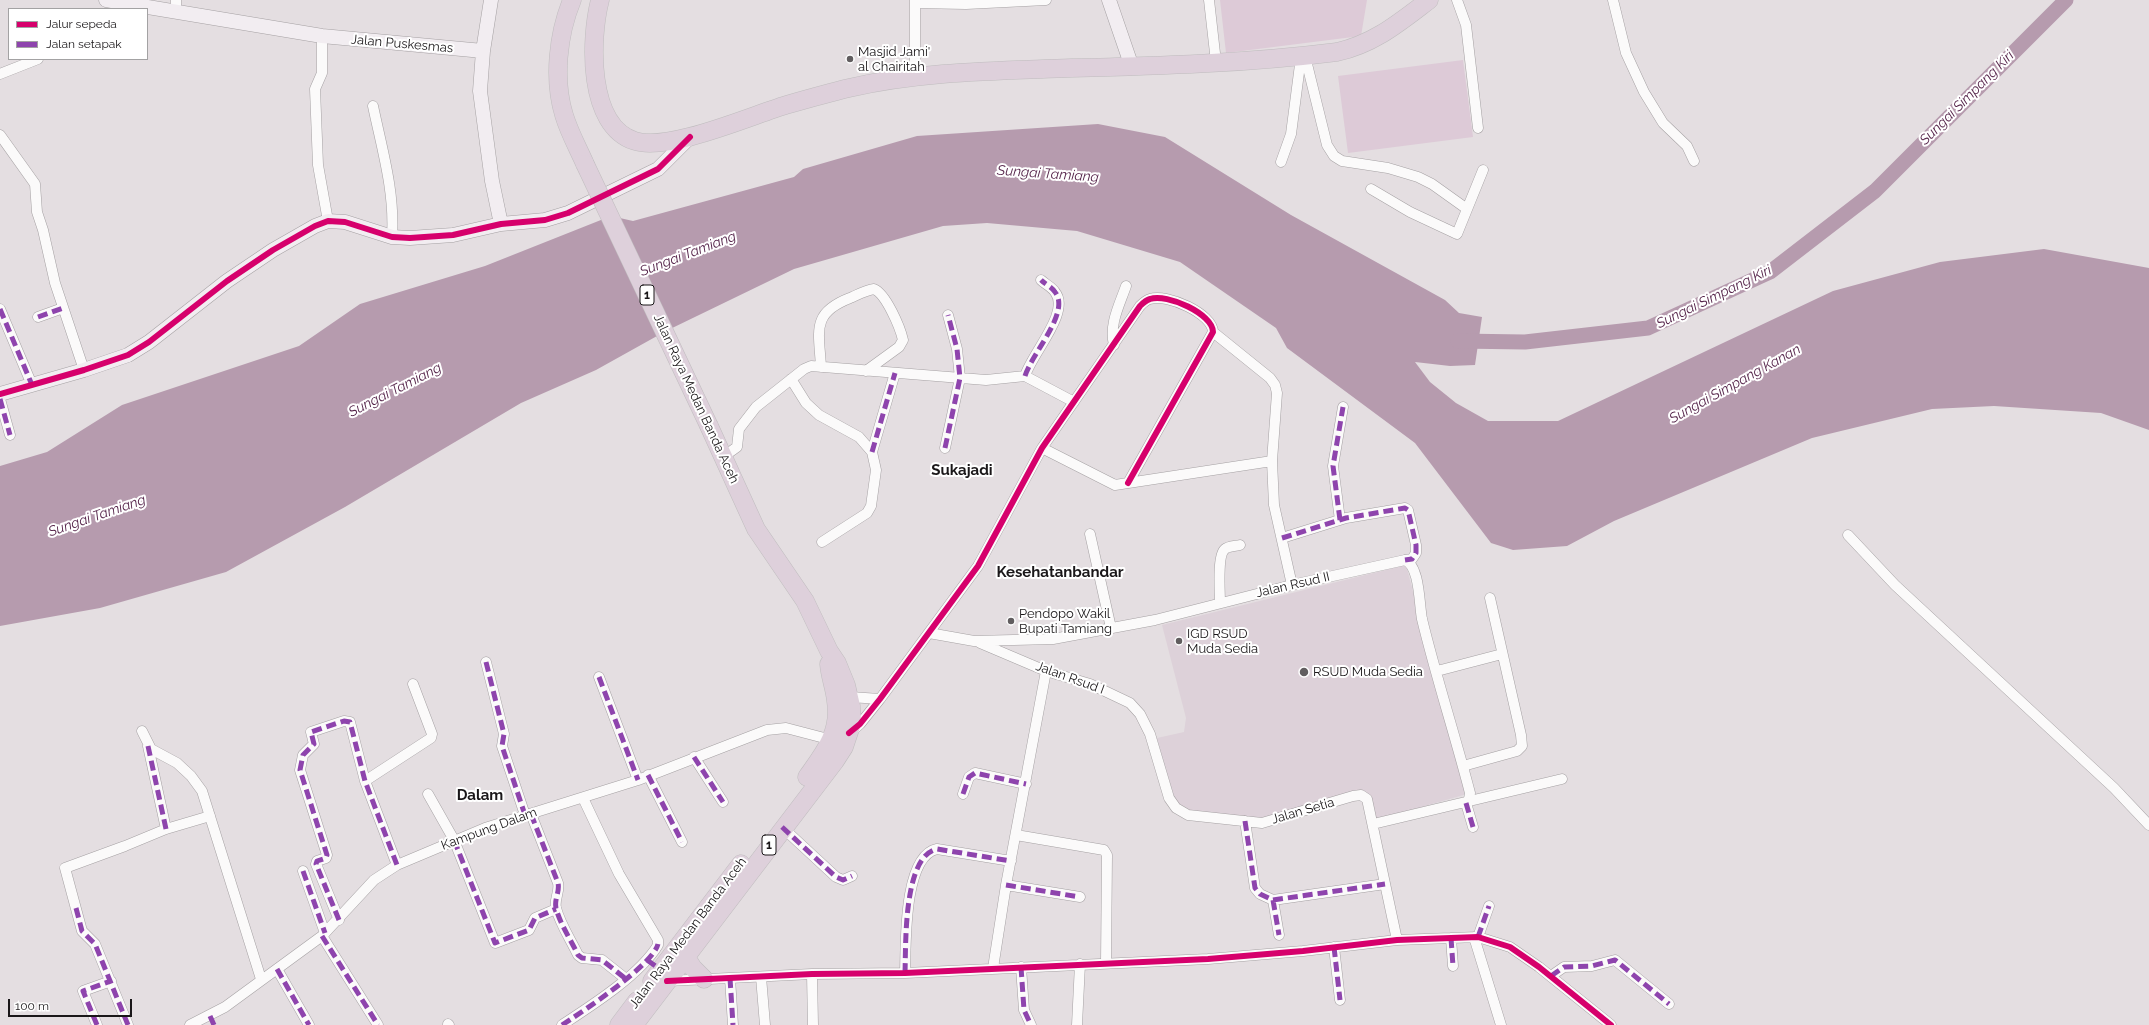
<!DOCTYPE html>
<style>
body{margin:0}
#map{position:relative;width:2149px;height:1025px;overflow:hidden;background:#e4dee1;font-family:Raleway,sans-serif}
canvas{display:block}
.legend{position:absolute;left:8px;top:8px;width:140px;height:52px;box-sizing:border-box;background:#fff;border:1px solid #a3a2a3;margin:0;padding:5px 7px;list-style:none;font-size:12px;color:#1a1719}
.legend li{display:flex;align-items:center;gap:8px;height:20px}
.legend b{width:20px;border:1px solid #a3a2a3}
.scale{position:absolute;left:8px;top:999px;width:124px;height:18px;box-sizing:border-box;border:2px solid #1a1719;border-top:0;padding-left:5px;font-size:12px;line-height:14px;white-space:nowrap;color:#1a1719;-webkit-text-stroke:3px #fff;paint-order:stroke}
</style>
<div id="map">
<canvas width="2149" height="1025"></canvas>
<ul class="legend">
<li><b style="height:5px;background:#d6006c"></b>Jalur sepeda</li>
<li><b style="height:5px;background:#8e44ad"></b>Jalan setapak</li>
</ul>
<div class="scale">100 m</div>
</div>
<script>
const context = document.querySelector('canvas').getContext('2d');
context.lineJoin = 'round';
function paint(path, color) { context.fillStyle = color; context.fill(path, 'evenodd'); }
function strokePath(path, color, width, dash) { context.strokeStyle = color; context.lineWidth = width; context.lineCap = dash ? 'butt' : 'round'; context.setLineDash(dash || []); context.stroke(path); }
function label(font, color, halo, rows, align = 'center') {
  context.font = font + ' Raleway,sans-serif'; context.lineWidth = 4; context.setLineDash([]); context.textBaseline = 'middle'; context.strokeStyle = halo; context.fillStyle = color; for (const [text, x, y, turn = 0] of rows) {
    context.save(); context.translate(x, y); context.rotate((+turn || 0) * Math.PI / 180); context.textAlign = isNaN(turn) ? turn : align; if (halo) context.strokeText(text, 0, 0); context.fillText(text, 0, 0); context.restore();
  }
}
paint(new Path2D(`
 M1406 565 1467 794 1376 820 1365 791 1259 820 1188 812 1175 801 1157 738 1184 732 1186 718 1162 625Z`), '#ddd1d9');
paint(new Path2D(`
 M1220 0H1367L1361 36 1226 53Z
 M1463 60 1473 137 1348 153 1338 76Z`), '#ddcad7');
paint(new Path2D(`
 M1098 124 1165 137 1291 215 1445 300 1459 313 1482 317 1475 365 1450 366 1415 362 1430 382 1456 403 1488 421H1558L1833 291 1940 262 2044 249 2149 268V430L2101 413 1994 406 1932 409 1812 438 1614 521 1567 546 1513 550 1491 543 1415 443 1287 348 1276 328 1180 262 1077 231 987 223 943 226 794 269 666 331 596 370 521 403 345 507 226 572 100 608 0 626V466L47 452 122 405 299 346 360 304 485 266 611 216 633 221 794 177 803 169 917 136Z`), '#b69bae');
strokePath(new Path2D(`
 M1458 341 1525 342 1648 328 1770 272 1875 191 2066 0`), '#b69bae', 15);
const street = new Path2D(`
 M176 0V12
 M915 0V76
 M1209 0 1216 62
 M1457 0 1466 25 1478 128
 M1613 0 1626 53 1644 92 1663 123 1687 146 1694 161
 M915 3 966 4 1046 0
 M322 36V73L315 89 318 165 328 221
 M1305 56 1327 145 1334 156 1342 161 1388 168 1418 177 1432 184 1467 209
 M0 74 38 59
 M373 106C382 149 395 192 392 237
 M0 135 35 184 37 212 43 230 55 283 84 370
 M1281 162 1291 134 1301 57
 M1371 189 1410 212 1457 234 1483 170
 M0 309 32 385
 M38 317 63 308
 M1213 332 1270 378 1275 385 1277 393 1272 461 1274 505 1292 585
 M1114 345C1109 324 1119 306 1126 286
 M821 367C819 331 811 313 850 298 857 295 866 290 874 289 886 294 900 327 903 340L899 347 866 371
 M1025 376C1032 353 1071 312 1055 292 1052 287 1045 284 1041 280
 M791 379 806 403 819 415 859 437 872 452 876 470 871 506 867 513 822 542
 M0 399 10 435
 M945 448 960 378 957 349 948 315
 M1042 448 1115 485 1272 461
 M872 452 895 373
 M723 457 737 447 739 429 756 407 804 369 811 366 986 380 1025 376 1074 402
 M1340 520 1333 466 1343 407
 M1090 534 1111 628
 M1848 535 1895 585 2114 788 2149 825
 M1282 538 1346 518 1405 508 1408 510 1416 545V553L1412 559 1405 560
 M1220 603C1220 593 1217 555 1225 549 1228 546 1236 546 1240 545
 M929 633 974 641 1053 639 1155 620 1292 585 1405 560C1420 566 1419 604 1422 619 1436 677 1455 735 1470 793L1469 799 1466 803
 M980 643 1046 671 1090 684 1130 703 1140 714 1150 734 1169 798 1176 808 1188 815 1262 823 1353 796 1361 795 1367 799 1397 940
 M486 662 504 734 502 746 525 815
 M1437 671 1502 654
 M599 677 638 780
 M850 697 880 699
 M142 731 151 749 177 763 191 776 202 791 261 979
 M851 732 860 724 880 699 978 566 1042 448 1140 306C1143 303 1146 300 1150 299 1167 293 1213 314 1213 332L1128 483
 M148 746 166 829
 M694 757 723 802
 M1463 766 1517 751 1522 746 1521 735 1490 598
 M648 775 682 842
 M365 781 431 738 432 734 413 684
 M428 794 454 840 495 943 529 930 535 918 556 909
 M963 794 969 777 975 773 1026 784
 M1466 803 1473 827
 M531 814 558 883C560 892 554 899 556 908 560 924 571 940 578 955L582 958 602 960 626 979
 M1245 821 1255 888 1260 894 1273 900 1279 935
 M1373 824 1562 779
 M782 827 836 877 843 880 852 876
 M1016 835 1104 850 1107 855 1106 963
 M303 871 325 933
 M1006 885 1080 897
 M1273 900 1385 884
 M339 920 316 864 317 861 326 858 327 855 300 770 303 755 314 744 311 732 344 721 350 722 365 781 397 865
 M322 936 378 1025
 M1474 937 1501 1025
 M1478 937 1489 906
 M1451 938 1453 966
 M1334 947 1340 1000
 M1021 967 1024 1010 1031 1025
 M993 968 1006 885 1046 671
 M277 969 309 1025
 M905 973C906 945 903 856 937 849L1011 861
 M812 974 813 1025
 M1551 976 1564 967 1592 966 1615 960 1669 1004
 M761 977 765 1025
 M730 978 733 1025
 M667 981 812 974 905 973 1208 959 1303 951 1397 940 1478 937 1510 947 1539 967 1611 1025
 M448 1024 449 1025
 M97 1025 83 991 111 981
 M128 1025 95 944 82 931 65 868 125 846 166 829 210 816
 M190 1025 225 1007 322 936 374 880 397 865 485 828 638 780 767 730 786 728 832 740
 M562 1025C591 1006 640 975 658 945V940L619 874 583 798
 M1077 1025 1080 964`);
const secondary = new Path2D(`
 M106 0 322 36 483 51
 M491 0 483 51 480 91 492 181 501 224
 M1109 0 1132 67
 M0 394 84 370 128 355 149 342 227 281 273 250 315 226 328 221 345 222 392 237 410 238 453 235 501 224 545 220 568 213 658 169 690 137`);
const highway = new Path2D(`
 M572 0C558 34 553 79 564 115 569 132 578 148 585 164
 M600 0C590 39 587 126 635 141 668 152 750 116 786 105 807 99 828 93 849 88 922 71 997 71 1071 68 1160 66 1249 63 1337 52 1374 44 1400 22 1429 0
 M807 777C824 753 841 733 836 701 835 689 830 677 829 664
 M686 957 693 968 704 979
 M652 981 741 864
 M619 1025 637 1001
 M634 1025 835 761 844 747 852 723 851 706 846 685 837 663 829 651 805 601 756 529 709 426`);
strokePath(street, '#a5a1a3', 11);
strokePath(secondary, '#a5a1a3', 15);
strokePath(highway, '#bfbcbe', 19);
strokePath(street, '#fbfafa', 10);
strokePath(secondary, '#f2edf1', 14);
strokePath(highway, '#ded0db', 18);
const highwayBridge = new Path2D(`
 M585 164 709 426`);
strokePath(highwayBridge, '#bfbcbe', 19, []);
strokePath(highwayBridge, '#ded0db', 18);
strokePath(new Path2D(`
 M0 309 32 385
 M38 317 63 308
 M1025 376C1032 353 1071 312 1055 292 1052 287 1045 284 1041 280
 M0 399 10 435
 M945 448 960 378 957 349 948 315
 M872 452 895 373
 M1340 520 1333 466 1343 407
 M1282 538 1346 518 1405 508 1408 510 1416 545V553L1412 559 1405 560
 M486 662 504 734 502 746 525 815
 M599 677 638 780
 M148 746 166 829
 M694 757 723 802
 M648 775 682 842
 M963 794 969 777 975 773 1026 784
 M1466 803 1473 827
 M531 814 558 883C560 892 554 899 556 908 560 924 571 940 578 955L582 958 602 960 626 979
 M1245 821 1255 888 1260 894 1273 900 1279 935
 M782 827 836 877 843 880 852 876
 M454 840 495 943 529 930 535 918 556 909
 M303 871 325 933
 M1006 885 1080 897
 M1273 900 1385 884
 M76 908 82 931 95 944 128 1025
 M339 920 316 864 317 861 326 858 327 855 300 770 303 755 314 744 311 732 344 721 350 722 365 781 397 865
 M322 936 378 1025
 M1478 937 1489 906
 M1451 938 1453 966
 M1334 947 1340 1000
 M647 960 661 970
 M1021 967 1024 1010 1031 1025
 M277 969 309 1025
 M905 973C906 945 903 856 937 849L1011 861
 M1551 976 1564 967 1592 966 1615 960 1669 1004
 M730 978 733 1025
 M210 1016 214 1025
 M97 1025 83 991 111 981
 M562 1025C582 1012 653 965 658 944`), '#8e44ad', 5, [10, 5]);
strokePath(new Path2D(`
 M0 394 84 370 128 355 149 342 227 281 273 250 315 226 328 221 345 222 392 237 410 238 453 235 501 224 545 220 568 213 658 169 690 137
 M849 733 860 724 880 699 978 566 1042 448 1140 306C1143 303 1146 300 1150 299 1167 293 1213 314 1213 332L1128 483
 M667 981 812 974 905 973 1208 959 1303 951 1397 940 1478 937 1510 947 1539 967 1611 1025`), '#d6006c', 6);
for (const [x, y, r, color] of [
 [850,59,4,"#615d5f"],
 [1011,621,4,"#615d5f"],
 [1179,641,4,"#615d5f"],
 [1304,672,5,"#615d5f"]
]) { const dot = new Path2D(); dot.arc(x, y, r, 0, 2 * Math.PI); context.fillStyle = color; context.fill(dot); strokePath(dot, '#fff', 1.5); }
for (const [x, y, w] of [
 [647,295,14],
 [769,845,14]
]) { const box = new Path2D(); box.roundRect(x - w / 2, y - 10, w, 20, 3); context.fillStyle = '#fff'; context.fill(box); strokePath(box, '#1a1719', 1); }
label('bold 12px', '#1a1719', null, [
 ["1",647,295],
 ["1",769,845]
]);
label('13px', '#1a1719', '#fff', [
 ["Jalan Puskesmas",402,44,5],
 ["Jalan Raya Medan Banda Aceh",696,399,65],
 ["Jalan Rsud II",1293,585,-13],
 ["Jalan Rsud I",1070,678,20],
 ["Jalan Setia",1303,811,-16],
 ["Kampung Dalam",489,829,-20],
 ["Jalan Raya Medan Banda Aceh",688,933,-53]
]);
label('13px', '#1a1719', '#fff', [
 ["Masjid Jami'",858,52],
 ["al Chairitah",858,67],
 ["Pendopo Wakil",1019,614],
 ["Bupati Tamiang",1019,629],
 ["IGD RSUD",1187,634],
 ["Muda Sedia",1187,649],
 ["RSUD Muda Sedia",1313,672]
], 'left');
label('italic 14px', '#56254b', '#fff', [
 ["Sungai Simpang Kiri",1967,98,-45],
 ["Sungai Tamiang",1048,174,4],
 ["Sungai Tamiang",688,254,-21],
 ["Sungai Simpang Kiri",1714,297,-26],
 ["Sungai Simpang Kanan",1735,384,-29],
 ["Sungai Tamiang",395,390,-27],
 ["Sungai Tamiang",97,516,-19]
]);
label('bold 15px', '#1a1719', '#fff', [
 ["Sukajadi",962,470],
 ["Kesehatanbandar",1060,572],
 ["Dalam",480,795]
]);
</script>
